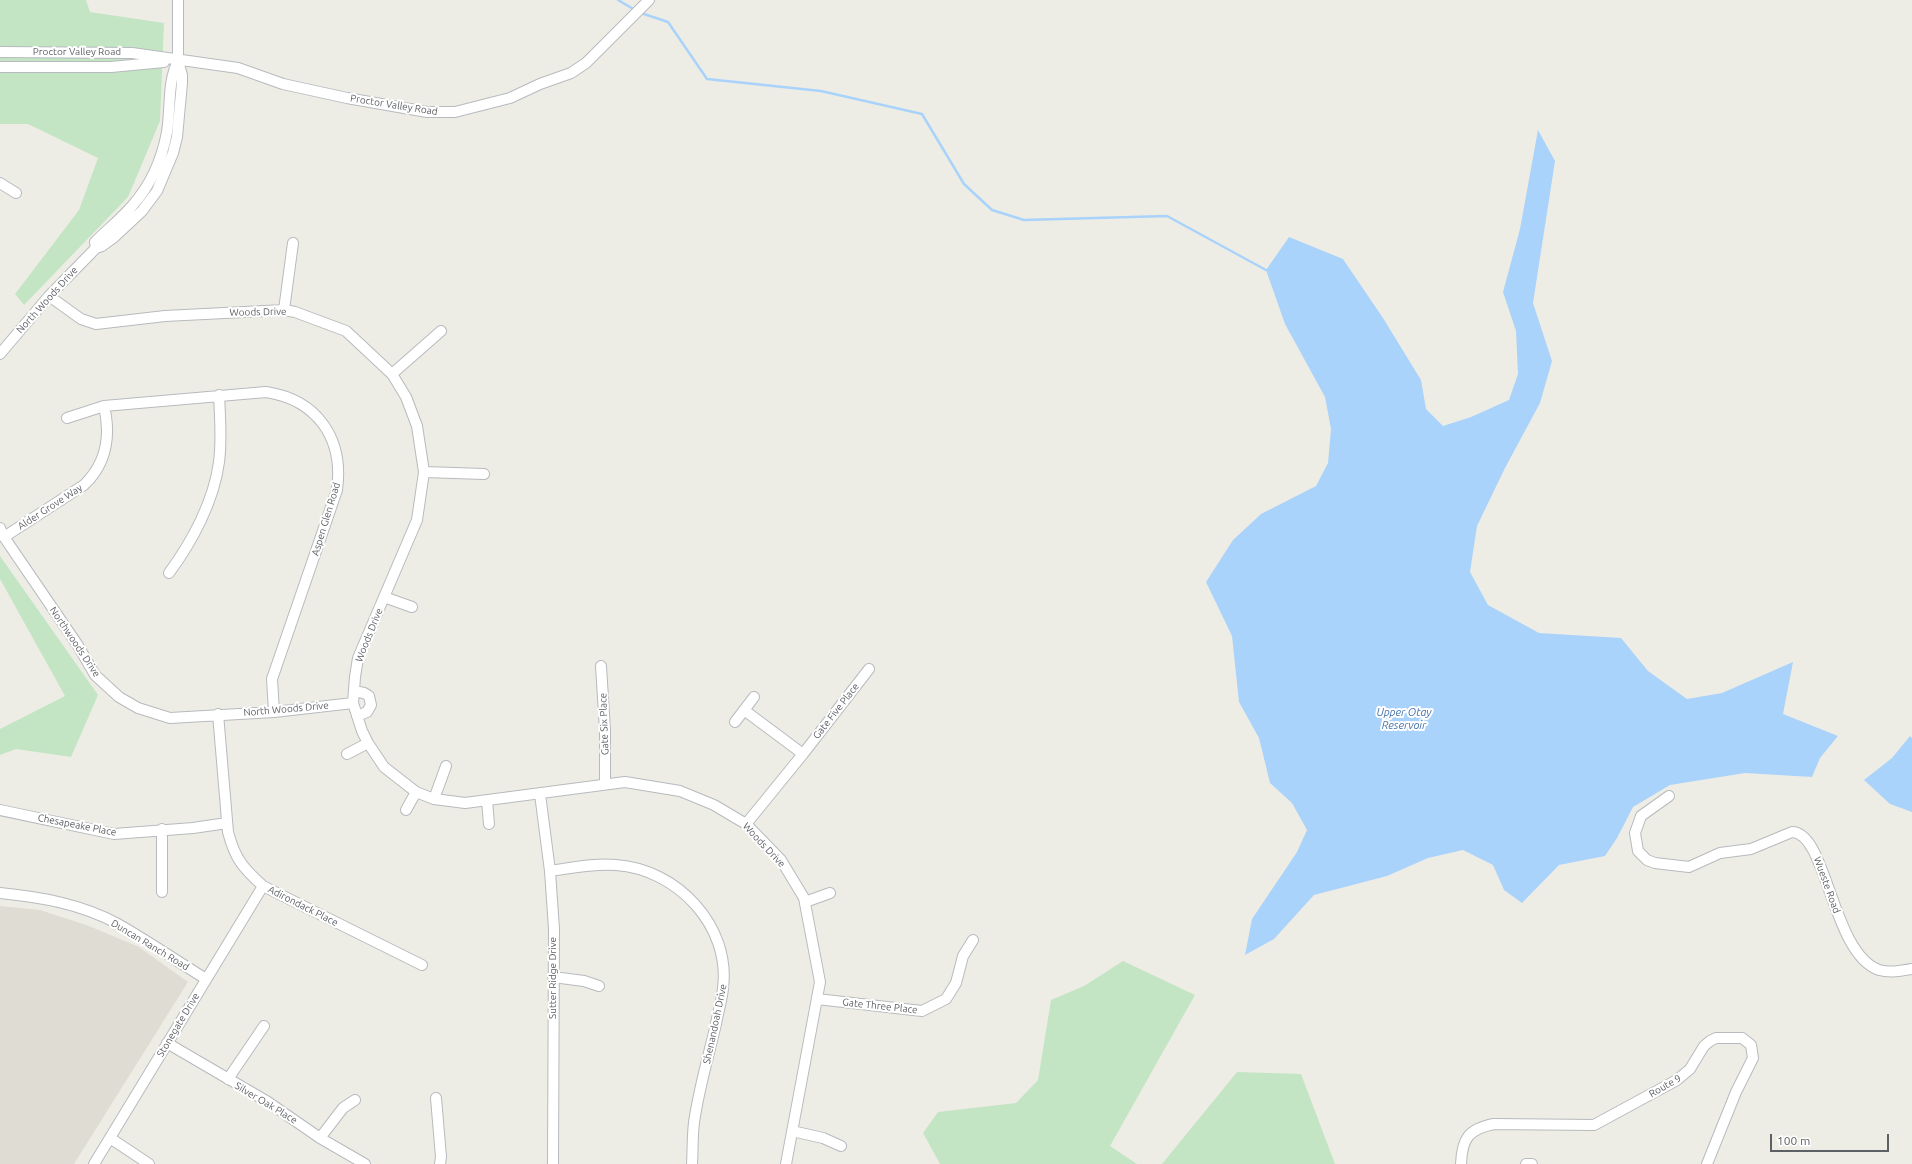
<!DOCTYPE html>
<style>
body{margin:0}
#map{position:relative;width:1912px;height:1164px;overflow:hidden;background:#eeede5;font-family:Ubuntu,sans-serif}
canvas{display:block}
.scale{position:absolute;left:1770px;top:1134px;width:119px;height:18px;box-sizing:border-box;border:2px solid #5d6065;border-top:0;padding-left:5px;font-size:12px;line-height:14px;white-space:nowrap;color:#5d6065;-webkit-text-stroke:3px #fff;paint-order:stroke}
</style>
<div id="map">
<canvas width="1912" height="1164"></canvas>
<div class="scale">100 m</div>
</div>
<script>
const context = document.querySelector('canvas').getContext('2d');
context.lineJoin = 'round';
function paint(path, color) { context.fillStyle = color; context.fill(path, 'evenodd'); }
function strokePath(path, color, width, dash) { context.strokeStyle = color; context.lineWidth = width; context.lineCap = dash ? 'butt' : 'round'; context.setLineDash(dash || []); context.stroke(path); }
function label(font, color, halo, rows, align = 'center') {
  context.font = font + ' Ubuntu,sans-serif'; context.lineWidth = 4; context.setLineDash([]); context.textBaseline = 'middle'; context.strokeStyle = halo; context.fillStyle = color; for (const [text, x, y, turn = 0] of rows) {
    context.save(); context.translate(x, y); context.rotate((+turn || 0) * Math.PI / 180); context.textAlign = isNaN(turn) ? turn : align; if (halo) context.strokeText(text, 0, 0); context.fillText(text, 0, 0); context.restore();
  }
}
paint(new Path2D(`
 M0 906 40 910 89 926 139 947 188 982 74 1164H0Z`), '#dedcd3');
paint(new Path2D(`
 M0 0H86L90 12 164 23 160 121 128 197 24 305 15 294 79 210 98 158 28 124H0Z
 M0 556 98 695 71 757 16 749 0 755V729L65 696 0 579Z
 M1123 961 1195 995 1110 1146 1137 1164H940L923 1133 938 1112 1016 1103 1038 1080 1051 1000 1084 986Z
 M1237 1072 1301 1074 1335 1164H1162Z`), '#c3e5c4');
paint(new Path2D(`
 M1538 130 1555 161 1533 303 1552 361 1540 403 1505 468 1477 526 1470 572 1488 605 1539 633 1621 638 1648 671 1687 699 1722 693 1793 662 1783 714 1838 736 1820 758 1812 777 1745 773 1670 785 1633 807 1617 838 1605 856 1559 865 1522 903 1504 890 1493 865 1463 850 1428 858 1387 876 1314 895 1274 939 1245 955 1252 919 1297 852 1307 830 1292 803 1270 783 1259 738 1239 702 1232 636 1206 582 1233 540 1261 514 1316 486 1328 463 1331 429 1325 397 1285 324 1266 270 1289 237 1343 259 1383 318 1421 380 1426 409 1443 426 1471 417 1509 400 1518 374 1516 331 1503 292 1520 229Z
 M1910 736 1912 738V812L1890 804 1864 780 1892 758Z`), '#a9d3fb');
strokePath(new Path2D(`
 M618 0 635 10
 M641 13 668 22 707 79 821 91 922 114 964 184 992 210 1024 220 1167 216 1266 270`), '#a9d3fb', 2.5);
const minor = new Path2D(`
 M0 52 132 53 238 68 283 84 347 98 427 112H455L510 98 540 84 571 73 586 63 649 0
 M0 67H111L164 62
 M0 183 16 193
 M96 248 95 242C107 230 121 219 132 206 150 186 162 159 167 132 171 108 167 83 178 61
 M49 296 81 319 96 324 165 316 284 310 295 312 346 331 392 374 406 397 417 426 424 472 417 520 358 658 355 677 353 703 362 731 368 743 384 767 416 792 434 799 465 803 625 782 680 791 714 805 746 824 781 860 804 898 820 982 786 1164
 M284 310 293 243
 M0 354 49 296 96 248 102 246 113 238 142 211 157 191 173 153 177 137 182 83V75L178 61V0
 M392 374 441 331
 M67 418 104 406 266 392C318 400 344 439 337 490L272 679 274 712
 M424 472 484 474
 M0 528 4 537 77 644 95 675 119 697 138 708 170 718 274 712 353 703
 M4 537 84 485C107 463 111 436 104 406
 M169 573C192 542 214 501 219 462 222 440 220 417 219 395
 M384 597 412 607
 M601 666 605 730V783
 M354 691 364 693 369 696 371 705 367 712 357 716
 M744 710 803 754
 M218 714 228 832C235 859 243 868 263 886L422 965
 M735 722 754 697
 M347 754 368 743
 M540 794 550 871 554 929 553 1164
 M1669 796 1641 816 1635 833 1638 851 1647 860 1655 863 1689 867 1720 853 1751 849 1792 832C1827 832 1832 954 1879 970 1890 973 1901 971 1912 969
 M434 799 446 766
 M487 801 489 824
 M0 810 114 834 193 828 227 823
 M406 810 416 792
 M746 824 803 754 869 669
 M162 829V892
 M550 871C572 868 594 863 616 865 677 869 731 926 723 988 722 1000 718 1012 716 1024 709 1054 700 1085 695 1116 692 1131 693 1148 692 1164
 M0 893C40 897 82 904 118 924 148 941 177 961 206 979
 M805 902 830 893
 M553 977 584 981 599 986
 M817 999 922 1011 946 999 956 983 963 956 973 940
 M167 1043 268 1102 320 1138 365 1164
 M228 1079 264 1026
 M436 1098 441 1157 440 1164
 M792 1131 823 1138 841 1146
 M110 1138 149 1164
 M320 1138 343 1108 355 1100
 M94 1164 263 886
 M1461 1164C1462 1139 1468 1129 1494 1124L1594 1125 1677 1080 1690 1069 1704 1046 1710 1041 1716 1038H1742L1751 1045 1753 1058 1736 1092 1707 1164
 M1526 1164H1532`);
strokePath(minor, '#b7babe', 12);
strokePath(minor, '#fff', 10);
label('10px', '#5d6065', '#fff', [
 ["Proctor Valley Road",77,52],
 ["Proctor Valley Road",394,105,9],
 ["North Woods Drive",47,300,-48],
 ["Woods Drive",258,312,-1],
 ["Alder Grove Way",50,507,-33],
 ["Aspen Glen Road",326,519,-73],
 ["Woods Drive",369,635,-68],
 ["Northwoods Drive",75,642,56],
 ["North Woods Drive",286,709,-5],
 ["Gate Five Place",836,711,-52],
 ["Gate Six Place",604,724,-92],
 ["Chesapeake Place",77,825,11],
 ["Woods Drive",764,845,47],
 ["Wueste Road",1827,885,70],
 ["Adirondack Place",303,906,27],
 ["Duncan Ranch Road",150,945,31],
 ["Sutter Ridge Drive",553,978,-90],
 ["Gate Three Place",880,1006,6],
 ["Shenandoah Drive",715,1024,-78],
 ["Stonegate Drive",178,1025,-59],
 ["Route 9",1665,1086,-30],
 ["Silver Oak Place",266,1103,31]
]);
label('italic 11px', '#4673ad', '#fff', [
 ["Upper Otay",1404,712],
 ["Reservoir",1404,725]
]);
</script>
